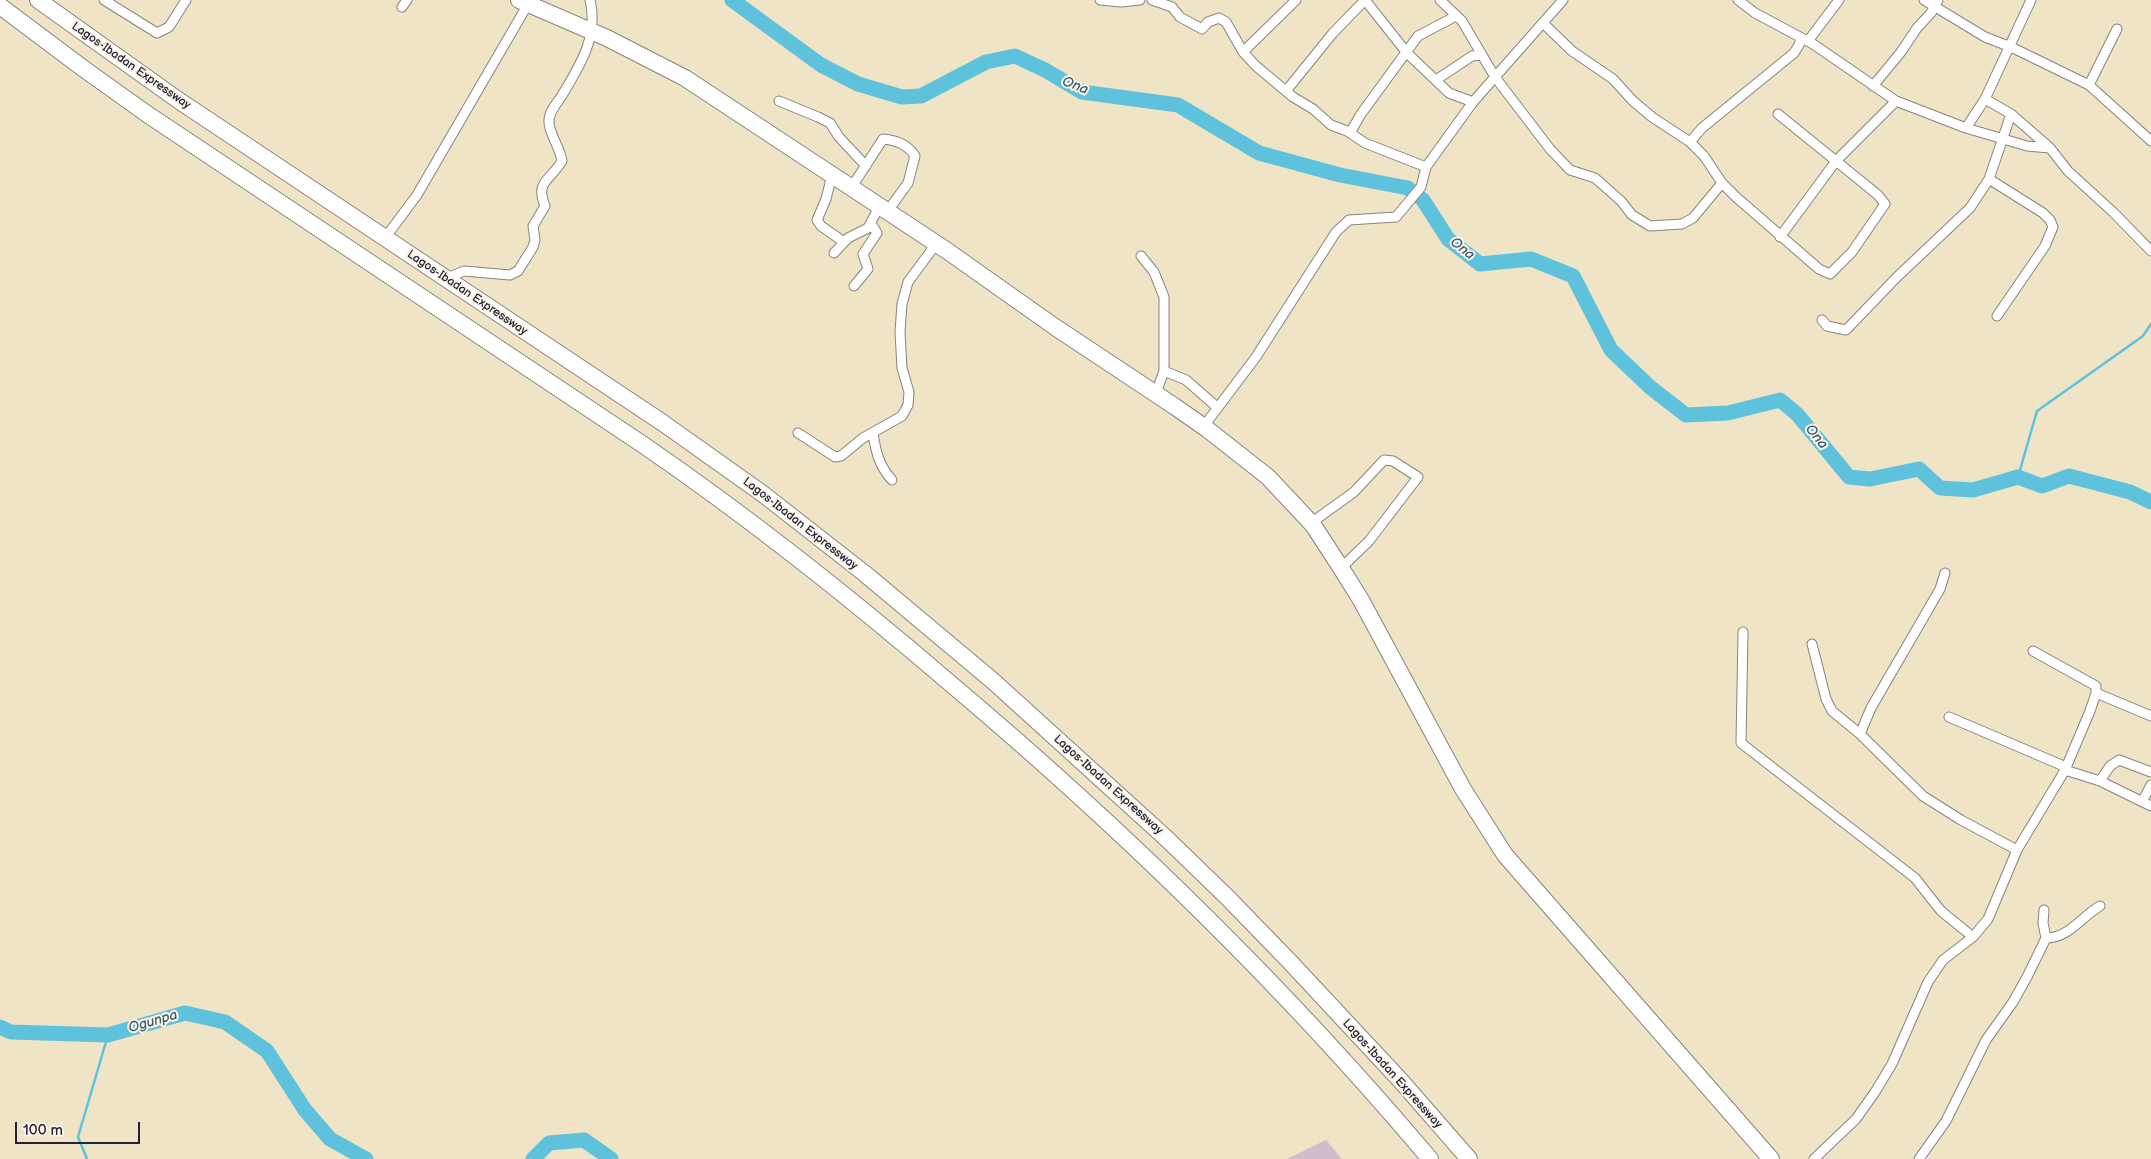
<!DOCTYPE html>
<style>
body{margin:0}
#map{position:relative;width:2151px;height:1159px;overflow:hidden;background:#efe4c5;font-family:"Balsamiq Sans",sans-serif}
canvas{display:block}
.scale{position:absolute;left:15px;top:1122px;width:125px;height:22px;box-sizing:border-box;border:2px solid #22223b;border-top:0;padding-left:6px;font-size:15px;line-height:18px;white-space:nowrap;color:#22223b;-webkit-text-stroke:4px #fcf5e5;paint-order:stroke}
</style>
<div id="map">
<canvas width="2151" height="1159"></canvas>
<div class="scale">100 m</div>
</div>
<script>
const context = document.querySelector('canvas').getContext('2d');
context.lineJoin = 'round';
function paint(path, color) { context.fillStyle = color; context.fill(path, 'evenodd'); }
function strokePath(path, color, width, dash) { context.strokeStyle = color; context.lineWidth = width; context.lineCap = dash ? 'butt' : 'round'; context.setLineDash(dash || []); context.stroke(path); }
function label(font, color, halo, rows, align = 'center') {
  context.font = font + ' "Balsamiq Sans",sans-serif'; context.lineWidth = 4; context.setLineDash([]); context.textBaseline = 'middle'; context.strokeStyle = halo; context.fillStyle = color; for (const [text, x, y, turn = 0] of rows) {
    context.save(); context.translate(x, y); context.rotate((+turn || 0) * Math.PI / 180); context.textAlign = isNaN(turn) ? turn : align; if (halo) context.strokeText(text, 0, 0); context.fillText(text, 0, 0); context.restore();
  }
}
paint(new Path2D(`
 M1326 1140 1342 1159H1287Z`), '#d0bdcd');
strokePath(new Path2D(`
 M2018 477 2037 411 2143 336 2151 324
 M87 1159 78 1137 108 1035`), '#5fc2dd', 2.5);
strokePath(new Path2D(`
 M732 0 821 65 858 84 902 97 921 96 986 62 1015 56 1045 70 1082 92 1178 105 1259 153 1340 175 1408 188 1423 200 1448 239 1480 264 1531 259 1573 276 1611 350 1651 388 1686 415 1728 413 1780 400 1797 414 1849 477 1870 479 1919 469 1940 488 1973 490 2018 477 2042 486 2069 476 2130 492 2151 502
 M0 1027 11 1032 108 1035 185 1013 225 1022 267 1051 305 1110 330 1139 366 1159
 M533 1159 549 1143 584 1140 611 1159`), '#5fc2dd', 15);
const street = new Path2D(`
 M104 0 157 33 169 27 186 0
 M1100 0 1121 2 1140 0
 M1152 0 1172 7 1180 17 1202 29 1208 22 1219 18 1226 22 1243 52 1256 66 1293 97 1313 109 1331 125 1347 131 1365 143 1426 167 1421 187 1396 217 1349 220 1336 232 1256 357 1204 426
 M1365 0 1407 53 1449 93 1473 102 1563 0
 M1440 0 1462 21 1495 77 1550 149 1570 170 1595 178 1621 201 1632 215 1650 226 1682 224 1693 218 1722 183
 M1738 0 1755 13 1813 44 1896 101 1966 128 2027 146 2050 148
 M1924 0 1985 37 2011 47 2089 85 2117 29
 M402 7 407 0
 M1543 23 1572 51 1613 79 1633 101 1652 117 1690 142 1704 156 1722 183 1736 197 1819 269 1830 274 1852 252 1885 204 1878 195 1778 114
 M1808 41 1839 0
 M1243 52 1296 0
 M1436 80 1472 56 1481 55
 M2089 85 2151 141
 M1873 86 1901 52 1917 28 1931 13 1938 0
 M1286 91 1333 33 1365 0
 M1985 99 2011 114 2050 148 2068 171 2114 213 2151 251
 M779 101 818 117 830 123 839 137 866 166
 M1966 128 1985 99 2031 0
 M1350 133 1361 114 1418 36 1456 16
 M1690 142 1702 128 1794 53 1799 45 1801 38
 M1426 167 1473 102
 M832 175 826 199 817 220 821 226 844 242
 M1989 179 2043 213 2050 220 2053 227 2045 246 1997 316
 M851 188 883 139C896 140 908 145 915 156L908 183 887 212
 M1780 237 1836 161 1896 101
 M385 238 417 195 528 4
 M834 253 848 238 868 228 879 207
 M1141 256 1154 272 1164 297V371L1156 393
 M445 279 464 271 510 275 518 271 533 247 535 240 533 226 545 206C535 181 550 181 562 161 560 147 548 132 549 121 549 112 556 104 561 97 579 67 599 37 590 0
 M854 286 868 269 863 254 877 233 871 223
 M1822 320 1827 326 1846 330 1897 277 1970 208 1989 179 2011 114
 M1164 371 1186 380 1218 408
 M798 433 835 457 841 456 863 438 902 416 908 405 909 392 902 368 900 332 902 304 908 282 936 244
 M873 434C876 452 879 466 892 480
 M1311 523 1354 492 1384 460 1393 461 1418 477 1369 541 1341 568
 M1743 632 1741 743 1915 878 1941 911 1973 937
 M1812 644 1826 699 1832 711 1860 734 1923 796 1961 820 2017 850
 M2096 693 2151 716
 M1949 717 2066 767
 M1860 734 1871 708 1940 589 1945 573
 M2065 770 2100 781 2151 806
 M2100 781 2110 766 2119 760 2151 772
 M2143 800 2151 785
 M2046 938C2069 938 2082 916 2100 906
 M1814 1159 1856 1119 1875 1092 1892 1064 1928 982 1943 960 1973 937 1988 919 2017 850 2065 770 2090 711 2096 693V686L2033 651
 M1919 1159 1946 1121 1986 1040 2013 1002 2027 977 2046 938 2043 923 2044 910`);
const highway = new Path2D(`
 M38 0 178 100 663 423 763 494 864 573 993 681 1167 839 1228 898 1291 963 1401 1081 1469 1159
 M519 0 607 38 685 78 946 250 1055 327 1174 406 1207 429 1268 477 1313 525 1341 568 1361 600 1463 789 1505 855 1771 1159
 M0 6 84 69 147 114 642 444C750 518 852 599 951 684 1123 829 1285 987 1430 1159`);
strokePath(street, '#888380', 11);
strokePath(highway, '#888380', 18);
strokePath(street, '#fff', 9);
strokePath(highway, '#fff', 16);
label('12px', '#22223b', '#fcf5e5', [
 ["Lagos-Ibadan Expressway",131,66,35],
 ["Lagos-Ibadan Expressway",467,293,34],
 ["Lagos-Ibadan Expressway",800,524,38],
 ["Lagos-Ibadan Expressway",1108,785,42],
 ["Lagos-Ibadan Expressway",1392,1074,48]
]);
label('italic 14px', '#375a74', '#fcf5e5', [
 ["Ona",1075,86,22],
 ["Ona",1462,249,39],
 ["Ona",1816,437,51],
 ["Ogunpa",153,1022,-16]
]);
</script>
